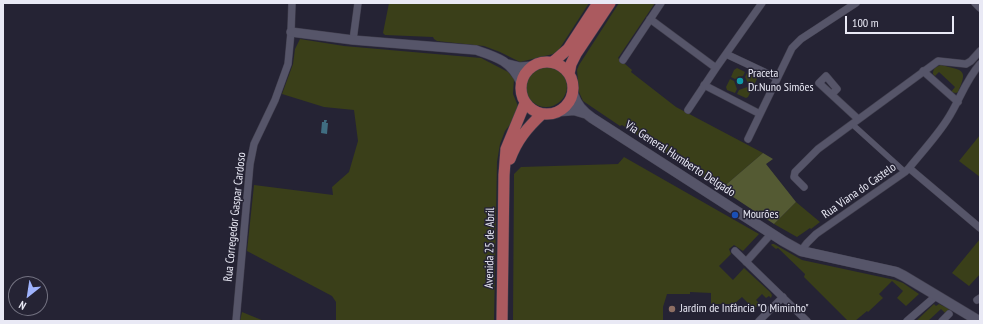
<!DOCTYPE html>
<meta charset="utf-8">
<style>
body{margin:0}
#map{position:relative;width:983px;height:324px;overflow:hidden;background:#252334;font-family:"PT Sans Narrow",sans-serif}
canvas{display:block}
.frame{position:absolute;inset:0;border:4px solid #e9e9f5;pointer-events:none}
.north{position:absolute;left:8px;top:276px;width:40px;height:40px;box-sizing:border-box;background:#252334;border:1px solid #737281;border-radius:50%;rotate:210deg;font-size:11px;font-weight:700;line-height:16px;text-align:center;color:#e9e9f5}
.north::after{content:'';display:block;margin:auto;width:14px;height:18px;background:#9fb3fd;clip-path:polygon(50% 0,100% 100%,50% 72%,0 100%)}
.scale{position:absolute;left:845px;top:16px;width:109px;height:18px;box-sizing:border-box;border:2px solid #e9e9f5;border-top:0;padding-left:5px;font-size:12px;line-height:14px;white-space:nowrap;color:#e9e9f5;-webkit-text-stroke:3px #252334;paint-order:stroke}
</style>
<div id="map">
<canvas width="983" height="324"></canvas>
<div class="frame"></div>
<div class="north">N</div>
<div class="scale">100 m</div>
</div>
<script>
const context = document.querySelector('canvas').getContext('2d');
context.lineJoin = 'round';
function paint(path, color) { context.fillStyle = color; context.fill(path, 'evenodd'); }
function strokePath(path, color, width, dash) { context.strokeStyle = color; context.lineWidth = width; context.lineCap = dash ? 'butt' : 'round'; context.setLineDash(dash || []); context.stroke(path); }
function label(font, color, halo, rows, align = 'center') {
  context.font = font + ' "PT Sans Narrow",sans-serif'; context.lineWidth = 3; context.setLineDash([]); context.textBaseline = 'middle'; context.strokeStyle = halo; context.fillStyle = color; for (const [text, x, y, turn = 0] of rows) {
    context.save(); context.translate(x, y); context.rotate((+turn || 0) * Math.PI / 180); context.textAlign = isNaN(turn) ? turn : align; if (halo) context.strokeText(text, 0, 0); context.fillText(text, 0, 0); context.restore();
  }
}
paint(new Path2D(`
 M389 3H589L558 51 553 54 520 62 500 52 484 46 437 41 434 39 433 37 385 35 383 33Z
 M619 3H655L618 58 632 70 631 72 676 107 763 153 721 189 622 125 620 126 583 101 579 92 577 70 579 65Z
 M300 39 344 46 481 58 508 72 514 79 513 94 518 106 512 122 505 131 500 144 497 162 494 321H336V302L332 296 247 251 254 185 333 195 332 187 349 172 358 141 354 110 324 107 282 94 293 64 295 49Z
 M525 86a21 21 0 1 1 42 0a21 21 0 1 1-42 0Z
 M941 65C964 71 968 69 958 92L956 93 951 92 955 87 939 72 935 76 933 74C933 68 936 67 941 65Z
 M737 68 745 72 743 76 735 79 731 77 734 70Z
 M747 73 755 77 757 79 753 87 749 85 745 77Z
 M730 79 734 81 737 89 735 93 727 90 726 87Z
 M747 87 752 89 748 97 746 98 737 94 739 90Z
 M980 135V177L959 161Z
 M624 157 759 234 743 251 734 245 729 249 731 254 719 266 733 280 744 268 770 292 772 295 771 298 769 296 766 298 762 294 756 300 760 304 754 309 742 297 734 304H711V293L690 292V294H667L663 307V321H513L514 174 521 167 618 164Z
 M796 202 820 222 811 229 810 228 797 237 774 224Z
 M980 239V274L969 286 952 273Z
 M772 244H774L802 260 895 280 903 283 919 294 906 306 897 298 903 291 892 281 879 294 883 298 868 312 867 311 855 321H848L804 277 805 274 778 248 776 249 771 245Z
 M934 304 936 306 939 304 949 309 945 313 941 309 928 321H916Z
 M242 312 264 321H240Z`), '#3a3f19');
paint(new Path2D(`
 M763 153 773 159 766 164 796 202 774 224 721 189Z`), '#545a33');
paint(new Path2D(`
 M324 120H327L326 123H328L327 134 321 133 322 122H324Z`), '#406d81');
const pedestrian = new Path2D(`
 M852 124 905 172`);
const minor = new Path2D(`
 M975 3 980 8
 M650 19 716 68
 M353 40 358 3
 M726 54 777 78
 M623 60 661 3
 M923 71 958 102
 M704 85 760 114
 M832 94 837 89 826 76 819 83 858 119
 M688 110 716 68 762 3
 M748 139 792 48 801 39 856 3
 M909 168 980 228
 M804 187 794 177 795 172 818 149 938 61 966 64 971 61 980 51
 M735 251 807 321
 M801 251 807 243 816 234 905 172 909 168C922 152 936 137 947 120 959 102 965 81 980 64
 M746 262 771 234
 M977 300 980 298
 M236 321 250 164 254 144 275 100 288 64 291 32 292 3
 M759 321 783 297
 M907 321 937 295
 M942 321 949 314`);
const tertiary = new Path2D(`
 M291 32 353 40 476 50C497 57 511 61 521 83
 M508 64 520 67 533 66`);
const secondary = new Path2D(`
 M573 94C577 105 582 111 592 118L783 241 801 251 896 272 904 276 979 321
 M562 111 574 110 584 113`);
const primary = new Path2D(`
 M521 88a26 26 0 1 1 52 0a26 26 0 1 1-52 0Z
 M553 62 568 49 598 3
 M569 74 571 64 576 54 610 3
 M510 159C517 140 527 128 542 114
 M502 321 504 175 506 149 525 103`);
strokePath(pedestrian, '#434150', 6);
strokePath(minor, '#434150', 8);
strokePath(tertiary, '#434150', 10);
strokePath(secondary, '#434150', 11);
strokePath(primary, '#434150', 12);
strokePath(pedestrian, '#565569', 5.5);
strokePath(minor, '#565569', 7);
strokePath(tertiary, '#565569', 9);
strokePath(secondary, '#565569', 10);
strokePath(primary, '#ab5a5f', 11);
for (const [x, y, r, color] of [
 [740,81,4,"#0f9aa8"],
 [735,215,4,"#1a4fb4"],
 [672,309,4,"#8d6e63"]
]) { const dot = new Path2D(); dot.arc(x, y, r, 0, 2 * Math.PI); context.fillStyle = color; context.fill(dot); strokePath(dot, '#252334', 1.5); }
label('12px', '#e9e9f5', '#252334', [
 ["Praceta",748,74],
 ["Dr.Nuno Simões",748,88],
 ["Mourões",743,215],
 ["Jardim de Infância \"O Miminho\"",680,309]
], 'left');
label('12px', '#e9e9f5', '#252334', [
 ["Via General Humberto Delgado",680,159,33],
 ["Rua Viana do Castelo",859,191,-35],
 ["Rua Corregedor Gaspar Cardoso",235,217,-84],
 ["Avenida 25 de Abril",490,248,-89]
]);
</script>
